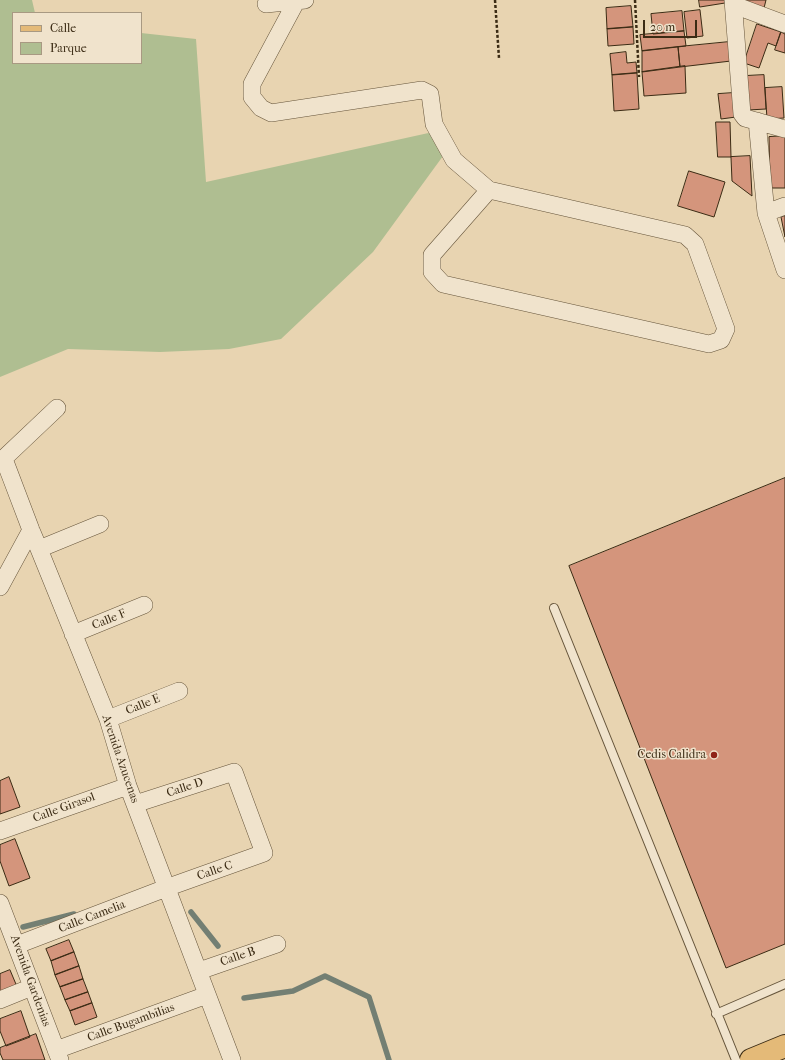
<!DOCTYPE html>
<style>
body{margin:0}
#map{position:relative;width:785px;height:1060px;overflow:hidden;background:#e8d4b1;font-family:"IM FELL French Canon",serif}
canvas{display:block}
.legend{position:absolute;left:12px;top:12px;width:130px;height:52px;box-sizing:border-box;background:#f0e3cc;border:1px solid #a89982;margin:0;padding:5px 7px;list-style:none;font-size:12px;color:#3b2b14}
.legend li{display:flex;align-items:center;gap:8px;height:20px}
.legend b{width:20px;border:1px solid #a89982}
.scale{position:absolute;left:643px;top:20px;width:54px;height:18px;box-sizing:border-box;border:2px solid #3b2b14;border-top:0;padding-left:5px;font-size:12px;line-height:14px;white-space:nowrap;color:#3b2b14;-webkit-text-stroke:3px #f0e3cc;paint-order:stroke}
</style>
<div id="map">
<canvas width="785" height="1060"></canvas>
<ul class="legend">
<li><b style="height:5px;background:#e4ba78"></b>Calle</li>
<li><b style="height:11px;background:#afbe91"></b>Parque</li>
</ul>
<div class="scale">20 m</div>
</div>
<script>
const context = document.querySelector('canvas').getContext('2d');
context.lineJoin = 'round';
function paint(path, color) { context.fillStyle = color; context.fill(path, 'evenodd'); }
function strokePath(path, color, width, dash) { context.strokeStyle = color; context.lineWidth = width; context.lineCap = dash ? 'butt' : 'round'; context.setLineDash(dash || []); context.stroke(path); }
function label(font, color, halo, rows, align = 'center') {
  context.font = font + ' "IM FELL French Canon",serif'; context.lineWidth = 3; context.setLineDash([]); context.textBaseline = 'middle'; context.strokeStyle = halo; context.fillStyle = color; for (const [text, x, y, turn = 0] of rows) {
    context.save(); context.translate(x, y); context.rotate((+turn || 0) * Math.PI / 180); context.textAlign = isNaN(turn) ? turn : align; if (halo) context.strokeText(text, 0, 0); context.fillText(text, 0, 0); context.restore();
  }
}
paint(new Path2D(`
 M0 0H32L35 13H13V63H141V33L196 39 206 182 433 132 443 156 373 252 281 339 229 349 160 352 68 349 0 377Z`), '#afbe91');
strokePath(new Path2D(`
 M191 912 218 946
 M23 927 74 914
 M244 998 293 991 325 976 369 997 389 1060`), '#737f73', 5.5);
const building = new Path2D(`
 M699 0H725V3L700 7Z
 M746 0H766L764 8 745 2Z
 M631 6 633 27 607 29 606 8Z
 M700 10 703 36 687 38 684 12Z
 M682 11 684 31 653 34 651 14Z
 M757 24 781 32 776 46 768 43 759 68 744 63Z
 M633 27 634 44 608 46 607 29Z
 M684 31 686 46 642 51 640 35Z
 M781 32 785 34V53L775 50Z
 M729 42 731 61 680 67 678 47Z
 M678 47 680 67 642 72V51Z
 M626 52 627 63 636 62 637 73 612 75 610 54Z
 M685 66 686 93 644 96 642 72Z
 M637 73 639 109 614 111 612 75Z
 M764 75 766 109 748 110 745 76Z
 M782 87 784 118 767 119 765 88Z
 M733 93 736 117 721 119 718 94Z
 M716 122H730L731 157H718Z
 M785 136V188H770L769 137Z
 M750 156 752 196 732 181 731 157Z
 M689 171 725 182 714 217 678 206Z
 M785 216V237L781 217Z
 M785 478V944L726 968 569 566Z
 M9 777 20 807 0 814V781Z
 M15 839 30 878 9 886 0 861V845Z
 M69 940 74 952 51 961 46 949Z
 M74 952 79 966 55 975 51 961Z
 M79 966 83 979 60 987 55 975Z
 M10 970 18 989 0 995V974Z
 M83 979 88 992 65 1000 60 987Z
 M88 992 92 1003 70 1011 65 1000Z
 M92 1003 97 1017 75 1025 70 1011Z
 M21 1011 30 1037 6 1046 0 1031V1019Z
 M36 1034 45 1060H3L0 1053V1048Z`);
paint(building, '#d4957c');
strokePath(building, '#3b2b14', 1);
const service = new Path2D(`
 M554 608 736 1060
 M716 1014 785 984`);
const minor = new Path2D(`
 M268 0 266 4 305 0
 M297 0 252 84V97L261 108 271 113 422 90 430 94 434 124 454 160 489 190 685 235 695 244 726 329 721 340 709 344 443 284 432 272V255L489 190
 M733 0 742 114 745 118 785 129
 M734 5 785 24
 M757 121 766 213 785 270
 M766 213 785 206
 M4 459 31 530 39 549 108 719 128 786 232 1060
 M0 462 57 408
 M39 549 100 524
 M0 587 31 530
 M73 634 144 605
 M108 719 179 691
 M0 831 128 786
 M0 903 60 1060
 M17 945 166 888 264 853 234 772 135 804
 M199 971 277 944
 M0 1000 32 987
 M56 1050 207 995`);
const primary = new Path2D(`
 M751 1060 785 1046`);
strokePath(service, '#66553b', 10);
strokePath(minor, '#66553b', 18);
strokePath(primary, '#3b2b14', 24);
strokePath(new Path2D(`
 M495 0 499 58
 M635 0 639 77`), '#3b2b14', 2.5, [3, 2]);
strokePath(service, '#f0e3cc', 8);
strokePath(minor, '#f0e3cc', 17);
strokePath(primary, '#e4ba78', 22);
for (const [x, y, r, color] of [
 [714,755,4,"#8f2418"]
]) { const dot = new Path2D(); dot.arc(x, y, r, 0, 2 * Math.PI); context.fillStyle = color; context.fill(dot); strokePath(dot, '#f0e3cc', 1.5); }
label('12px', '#3b2b14', '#f0e3cc', [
 ["Calle F",109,620,-22],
 ["Calle E",143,705,-22],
 ["Avenida Azucenas",120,759,71],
 ["Calle D",185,788,-18],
 ["Calle Girasol",64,808,-20],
 ["Calle C",215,871,-19],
 ["Calle Camelia",92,917,-21],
 ["Calle B",238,957,-19],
 ["Avenida Gardenias",30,981,70],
 ["Calle Bugambilias",131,1023,-20]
]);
label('12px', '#3b2b14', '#f0e3cc', [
 ["Cedis Calidra",706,755]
], 'right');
</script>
